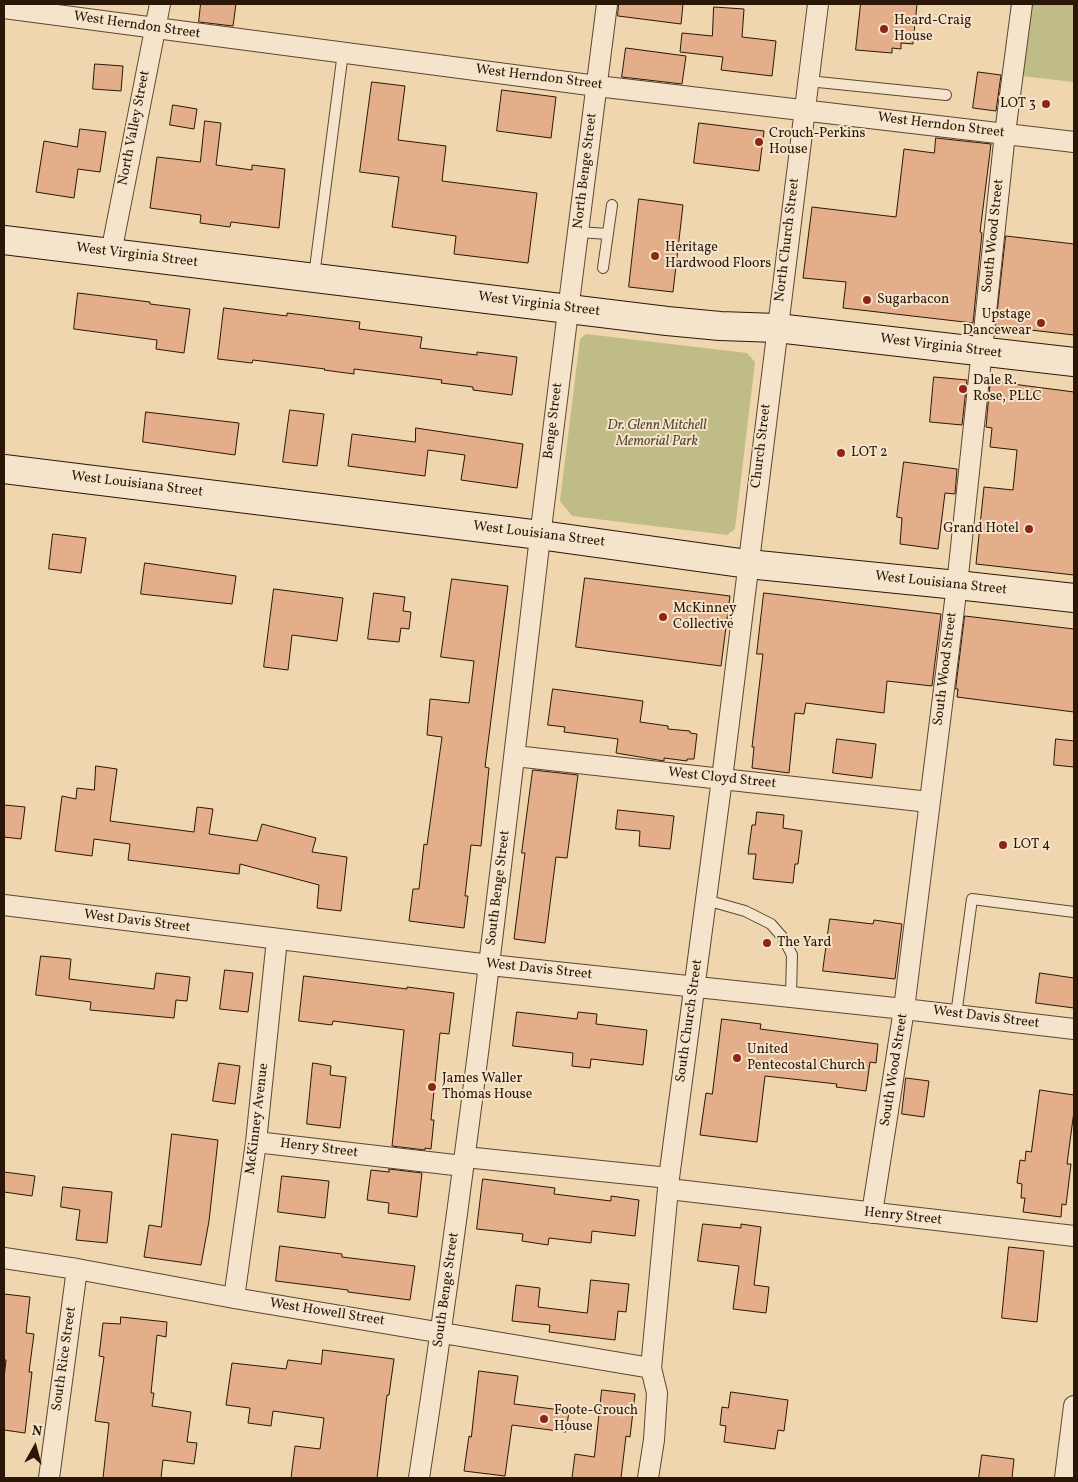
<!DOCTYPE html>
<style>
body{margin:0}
#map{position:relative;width:1078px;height:1482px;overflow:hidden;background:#efd6af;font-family:Vollkorn,serif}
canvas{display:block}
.frame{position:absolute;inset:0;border:5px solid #2b1707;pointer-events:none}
.north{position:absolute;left:10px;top:1422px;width:50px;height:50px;-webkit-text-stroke:4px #f5e4cb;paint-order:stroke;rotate:7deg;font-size:14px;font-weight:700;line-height:20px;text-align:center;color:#2b1707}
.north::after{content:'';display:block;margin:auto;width:18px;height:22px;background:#2b1707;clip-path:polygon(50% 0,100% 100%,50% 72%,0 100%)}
</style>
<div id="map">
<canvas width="1078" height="1482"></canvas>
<div class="frame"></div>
<div class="north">N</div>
</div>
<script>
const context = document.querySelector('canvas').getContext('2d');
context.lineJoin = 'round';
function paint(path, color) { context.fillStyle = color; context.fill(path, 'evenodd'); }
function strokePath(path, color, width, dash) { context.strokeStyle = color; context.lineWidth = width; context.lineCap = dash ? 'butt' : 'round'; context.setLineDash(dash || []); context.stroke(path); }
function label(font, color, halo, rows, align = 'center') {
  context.font = font + ' Vollkorn,serif'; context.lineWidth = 4; context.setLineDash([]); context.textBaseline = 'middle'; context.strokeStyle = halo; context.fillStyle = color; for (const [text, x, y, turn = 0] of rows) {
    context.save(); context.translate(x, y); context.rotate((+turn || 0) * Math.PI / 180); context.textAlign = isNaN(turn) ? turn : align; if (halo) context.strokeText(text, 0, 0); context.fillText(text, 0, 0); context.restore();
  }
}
paint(new Path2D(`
 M1030 4H1074V82L1021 76Z
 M586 334 747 353 755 362 735 529 727 535 572 516 560 501 580 339Z`), '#bfbc87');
const building = new Path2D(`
 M201 4H236L233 26 199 22Z
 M619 4H683L681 24 618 16Z
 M861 4H917L913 44 901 43V49L892 48V53L856 50Z
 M714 7 744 9 742 37 776 41 772 76 721 70 723 57 680 52 682 33 712 36Z
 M626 48 686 56 682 84 622 77Z
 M95 64 123 66 121 91 93 89Z
 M978 72 1001 75 996 111 973 108Z
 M372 82 405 86 398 140 446 146 442 181 537 193 528 263 454 254 456 236 392 227 399 177 360 172Z
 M502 90 556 97 551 138 497 131Z
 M173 105 197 109 194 129 170 125Z
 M205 121 221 123 216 165 252 170V165L285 169 279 228 231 222 230 227 200 223 201 215 150 208 157 157 200 162Z
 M699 123 764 131 759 171 694 163Z
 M80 129 106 132 100 172 78 169 74 198 36 192 44 141 77 147Z
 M936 138 991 144 980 232 982 233 973 323 843 308 846 282 803 278 812 207 896 217 904 149 934 153Z
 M639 199 683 205 673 292 629 287Z
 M1006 236 1074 244V335L996 326Z
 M78 293 150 302V304L190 309 184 353 156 349 157 340 74 329Z
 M224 308 287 316V313L360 322 359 329 422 337 420 348 477 355V352L517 357 512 395 473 390V387L441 383 442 380 354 369V374L324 370 325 369 253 360 252 363 218 359Z
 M934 377 967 380 962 425 930 422Z
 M997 382 1074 392V575L976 564 984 487 1013 490 1017 450 990 447 992 428 986 427 990 383Z
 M290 410 324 414 317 466 283 462Z
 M146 412 239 423 235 455 143 442Z
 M416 428 523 444 517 488 461 480 465 455 428 450 425 476 348 466 352 434 415 442Z
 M904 462 957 469 955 494 945 493 938 549 900 544 902 518 897 517Z
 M53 534 86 538 81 573 49 569Z
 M145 563 236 576 232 604 141 594Z
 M585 578 730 596 721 666 576 647Z
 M452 579 508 586 485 767 489 768 481 846 471 845 465 896H468L464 928 409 921 413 889H419L424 844 427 845 442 737 427 735 430 699 469 703 474 661 441 657Z
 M274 589 343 598 337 641 292 635 288 670 264 667Z
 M374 593 405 597 403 611 411 612 409 629 401 628 399 642 368 639Z
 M764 593 941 614 932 686 887 681 884 713 806 703 804 714 795 713 789 773 752 768 754 747H752L763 654H757Z
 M965 616 1074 629V712L957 697 958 689H956Z
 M553 689 643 701 640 722 668 726V729L690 731V733L697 734 694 759H687V761L664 758V761L616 753 618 739 564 732 565 727 548 725Z
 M837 739 876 744 872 778 833 773Z
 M1056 739 1074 741V767L1054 765Z
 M96 766 117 769 110 821 194 832 197 807 213 809 209 834 257 841 262 824 316 838 312 852 347 857 341 911 317 908 319 885 240 864 239 874 128 860 130 844 94 839 92 856 55 851 62 796 76 799 77 788 94 790Z
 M533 770 578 775 567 858 556 857 545 943 514 939 525 853H522Z
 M4 805 25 807 21 839 4 837Z
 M618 810 674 816 670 849 639 846 640 831 616 829Z
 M757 812 784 815 783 828 802 831 798 864H795L793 883 753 879 756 854H748L752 825H755Z
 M830 919 873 924 874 920 902 924 895 979 823 971Z
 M41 956 71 959 69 979 154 989 156 973 190 977 187 1001 176 1000 174 1018 90 1010 91 1002 36 995Z
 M225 970 253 973 248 1012 220 1009Z
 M1040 973 1074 978V1008L1036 1003Z
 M304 976 407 989V987L454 993 449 1034 440 1033 431 1120H434L431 1149 425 1148V1150L392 1146 404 1030 333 1021 332 1025 299 1021Z
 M517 1012 577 1019 578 1012 597 1014 596 1024 647 1030 643 1065 591 1059 590 1068 572 1066 573 1053 513 1046Z
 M722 1019 761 1024 760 1029 878 1044 876 1063 870 1062 866 1091 836 1087 837 1084 765 1076 757 1142 700 1135 706 1093 712 1094Z
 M219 1063 240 1066 235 1104 213 1101Z
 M313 1063 331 1066 330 1075 346 1077 340 1128 307 1124Z
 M906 1078 929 1081 924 1117 902 1114Z
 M1040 1090 1074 1095V1111L1067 1164H1071L1066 1205 1062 1204 1061 1217 1023 1212 1025 1198H1021L1022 1184 1017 1183 1020 1160 1025 1161 1026 1151 1031 1152Z
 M172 1134 218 1140 209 1221 201 1265 144 1257 149 1225 161 1227Z
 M389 1169 422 1173 417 1217 388 1213 389 1203 367 1200 371 1170 389 1172Z
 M4 1172 35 1176 32 1196 4 1192Z
 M282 1176 329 1181 325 1218 278 1212Z
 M483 1179 555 1188 554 1194 611 1201V1196L639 1200 635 1236 592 1231 591 1243 549 1238 548 1245 522 1241 523 1234 477 1229Z
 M63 1187 112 1192 107 1243 76 1240 80 1210 61 1207Z
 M703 1224 741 1228V1224L761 1227 754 1285 769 1287 766 1313 733 1309 739 1266 698 1261Z
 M280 1246 342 1254V1257L415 1266 410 1300 348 1292V1290L276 1281Z
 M1009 1247 1044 1251 1037 1322 1002 1318Z
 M591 1280 629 1284 626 1312 618 1311 615 1340 549 1332 550 1325 512 1321 516 1285 540 1288 538 1307 587 1313Z
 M4 1294 30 1297 26 1333 34 1334 29 1372H32L25 1433 4 1430V1378L6 1360H4Z
 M121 1317 167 1322 166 1337 157 1335 151 1393H154L152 1406 191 1412 187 1442 197 1443 194 1464 163 1460 161 1478H103L109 1423 95 1421 104 1357 99 1356 103 1323 120 1324Z
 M323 1350 394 1359 389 1395H387L377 1478H291L295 1446 320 1449 324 1418 273 1411 271 1426 248 1423 250 1408 226 1405 232 1363 286 1369 288 1360 321 1364Z
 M479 1371 518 1376 514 1404 569 1411 566 1432 512 1425 505 1476 464 1471 469 1436 471 1437Z
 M602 1390 635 1394 630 1437 626 1436 621 1478H572L575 1454 594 1457Z
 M731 1392 788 1400 784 1431 778 1430 775 1449 724 1442 726 1426 720 1425 722 1407 728 1408Z
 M982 1455 1014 1459 1012 1478H979Z`);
paint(building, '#e3ae89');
strokePath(building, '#2b1707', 1);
const lane = new Path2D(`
 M808 81 946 95
 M578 232 608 234
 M603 268 612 205
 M314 276 343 52
 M706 900 745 911 771 924 784 939 792 955 791 996
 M956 1015 972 899 1074 912`);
const street = new Path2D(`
 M4 8 597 86 1074 142
 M111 253 160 4
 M515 756 929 802
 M4 905 490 965 904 1009 1074 1029
 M256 1142 463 1166
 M465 1157 669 1178
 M669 1189 1074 1236
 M872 1213 904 1009 957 585 1005 133 1022 4
 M4 1258 77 1269 234 1298 651 1368
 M234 1298 256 1142 277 939
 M49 1478 77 1269
 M419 1478C467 1166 503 851 540 537 561 359 585 182 607 4
 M648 1478 654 1440 657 1393 651 1368 669 1178 722 779 818 4
 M1065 1478 1074 1406`);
const secondary = new Path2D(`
 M4 240 667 321 720 326 777 328 1074 362
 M4 469 540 535 748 564 957 585 1074 598`);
strokePath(lane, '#5c4731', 12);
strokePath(street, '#5c4731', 22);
strokePath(secondary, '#2b1707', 30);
strokePath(lane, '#f5e4cb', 10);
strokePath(street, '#f5e4cb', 20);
strokePath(secondary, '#f5e4cb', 28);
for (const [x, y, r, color] of [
 [884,29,5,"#8f2418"],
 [1046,104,5,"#8f2418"],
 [759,142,5,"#8f2418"],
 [655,256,5,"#8f2418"],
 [867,300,5,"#8f2418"],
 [1041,323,5,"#8f2418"],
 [963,389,5,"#8f2418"],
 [841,453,5,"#8f2418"],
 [1029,529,5,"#8f2418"],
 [663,617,5,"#8f2418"],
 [1003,845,5,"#8f2418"],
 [767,943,5,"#8f2418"],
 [737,1058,5,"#8f2418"],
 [432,1087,5,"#8f2418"],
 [544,1419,5,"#8f2418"]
]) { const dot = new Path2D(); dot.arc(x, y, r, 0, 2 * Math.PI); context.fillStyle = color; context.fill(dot); strokePath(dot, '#f5e4cb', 2); }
label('14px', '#2b1707', '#f5e4cb', [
 ["Heard-Craig",894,21],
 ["House",894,37],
 ["LOT 3",1036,104,"right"],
 ["Crouch-Perkins",769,134],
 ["House",769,150],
 ["Heritage",665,248],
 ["Hardwood Floors",665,264],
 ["Sugarbacon",877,300],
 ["Upstage",1031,315,"right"],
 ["Dancewear",1031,331,"right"],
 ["Dale R.",973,381],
 ["Rose, PLLC",973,397],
 ["LOT 2",851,453],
 ["Grand Hotel",1019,529,"right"],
 ["McKinney",673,609],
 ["Collective",673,625],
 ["LOT 4",1013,845],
 ["The Yard",777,943],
 ["United",747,1050],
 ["Pentecostal Church",747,1066],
 ["James Waller",442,1079],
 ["Thomas House",442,1095],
 ["Foote-Crouch",554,1411],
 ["House",554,1427]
], 'left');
label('14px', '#2b1707', '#f5e4cb', [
 ["West Herndon Street",137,26,8],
 ["West Herndon Street",539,78,7],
 ["West Herndon Street",941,126,7],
 ["North Valley Street",135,128,-79],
 ["North Benge Street",586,171,-83],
 ["South Wood Street",994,236,-84],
 ["North Church Street",788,240,-83],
 ["West Virginia Street",137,256,7],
 ["West Virginia Street",539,305,7],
 ["West Virginia Street",941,347,7],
 ["Benge Street",554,421,-83],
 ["Church Street",762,446,-83],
 ["West Louisiana Street",137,485,7],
 ["West Louisiana Street",539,535,7],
 ["West Louisiana Street",941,584,6],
 ["South Wood Street",946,669,-83],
 ["West Cloyd Street",722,779,6],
 ["South Benge Street",499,888,-83],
 ["West Davis Street",137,922,7],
 ["West Davis Street",539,970,6],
 ["West Davis Street",986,1018,7],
 ["South Church Street",690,1021,-82],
 ["South Wood Street",895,1070,-81],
 ["McKinney Avenue",258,1119,-83],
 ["Henry Street",319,1149,7],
 ["Henry Street",903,1217,6],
 ["South Benge Street",447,1290,-82],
 ["West Howell Street",327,1313,9],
 ["South Rice Street",65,1359,-82]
]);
label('italic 14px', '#57492d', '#f5e4cb', [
 ["Dr. Glenn Mitchell",657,426],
 ["Memorial Park",657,442]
]);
</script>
